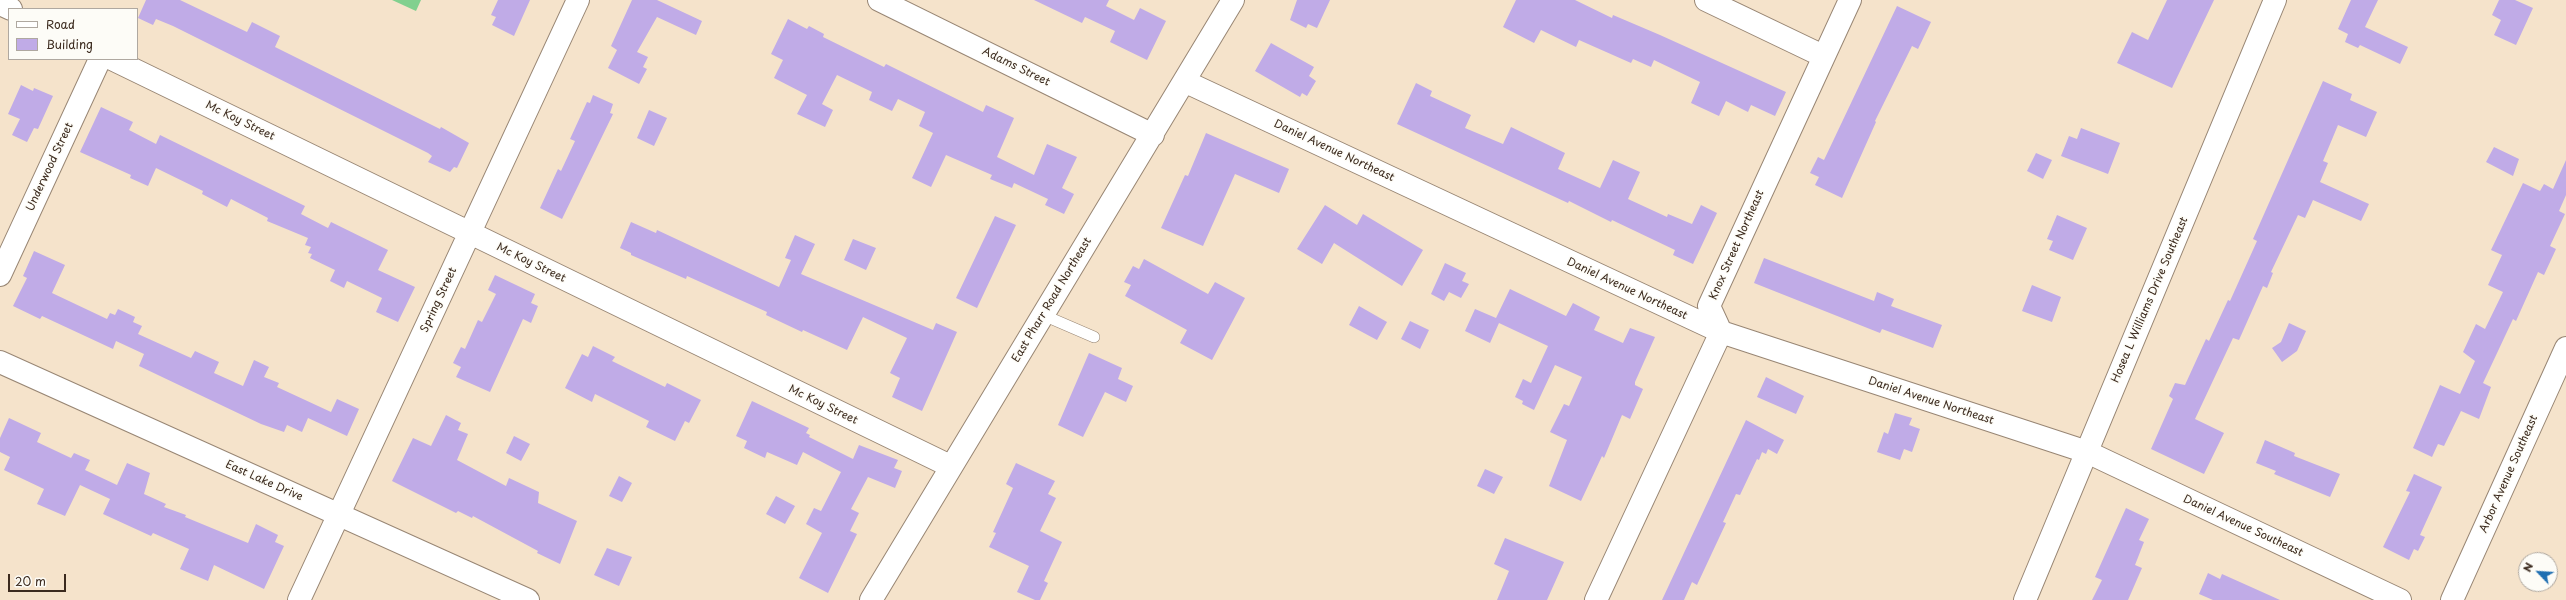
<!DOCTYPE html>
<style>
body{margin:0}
#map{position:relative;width:2566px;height:600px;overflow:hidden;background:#f5e3cb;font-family:"Playpen Sans",sans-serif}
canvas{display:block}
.legend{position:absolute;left:8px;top:8px;width:130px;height:52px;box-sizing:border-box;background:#fdfcf7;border:1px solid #afa8a0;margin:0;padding:5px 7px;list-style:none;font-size:12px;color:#3b2a1e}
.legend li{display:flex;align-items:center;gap:8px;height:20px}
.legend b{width:20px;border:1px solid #afa8a0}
.north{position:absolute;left:2518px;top:552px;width:40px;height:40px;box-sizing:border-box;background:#fdfcf7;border:1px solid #afa8a0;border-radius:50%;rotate:295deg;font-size:11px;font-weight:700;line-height:16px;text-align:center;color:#3b2a1e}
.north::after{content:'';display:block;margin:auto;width:14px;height:18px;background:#1f6fb2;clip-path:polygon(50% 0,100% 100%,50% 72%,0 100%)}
.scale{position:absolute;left:8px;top:574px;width:58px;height:18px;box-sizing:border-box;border:2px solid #3b2a1e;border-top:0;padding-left:5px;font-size:12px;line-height:14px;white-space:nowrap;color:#3b2a1e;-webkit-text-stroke:3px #fdfcf7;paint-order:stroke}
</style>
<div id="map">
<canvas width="2566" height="600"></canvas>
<ul class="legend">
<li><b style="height:5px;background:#fff"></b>Road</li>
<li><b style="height:11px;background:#c0abe7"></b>Building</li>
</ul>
<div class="north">N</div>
<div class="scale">20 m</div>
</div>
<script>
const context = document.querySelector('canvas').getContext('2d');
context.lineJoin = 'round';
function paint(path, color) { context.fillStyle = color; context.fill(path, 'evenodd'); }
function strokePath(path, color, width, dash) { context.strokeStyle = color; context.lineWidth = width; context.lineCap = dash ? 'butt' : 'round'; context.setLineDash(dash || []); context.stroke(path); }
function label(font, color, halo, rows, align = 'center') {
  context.font = font + ' "Playpen Sans",sans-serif'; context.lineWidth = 3; context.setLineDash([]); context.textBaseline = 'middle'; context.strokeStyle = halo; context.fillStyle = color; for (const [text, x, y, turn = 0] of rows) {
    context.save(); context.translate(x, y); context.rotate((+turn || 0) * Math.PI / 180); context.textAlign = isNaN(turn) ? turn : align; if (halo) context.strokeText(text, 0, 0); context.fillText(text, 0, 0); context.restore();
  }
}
paint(new Path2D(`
 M392 0H421L416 11Z`), '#81d08f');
paint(new Path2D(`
 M146 0H180L247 32 252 22 280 36 275 47 440 129 441 127 469 143 457 168 454 167 450 172 428 162 432 156 428 153 173 26 156 19 153 25 138 18Z
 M498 0H530L514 36 492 25 496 17 491 15Z
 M632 0H657L702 21 696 35 657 17 637 52 648 57 643 67 647 69 639 84 608 68 617 50 611 46Z
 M1034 0H1109L1106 6 1134 20 1140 8 1166 21 1147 60 1110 42 1115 31 1085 17 1082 23Z
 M1297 0H1330L1317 28 1308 24 1306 28 1290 20Z
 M1516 0H1575L1612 18 1613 15 1660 35 1786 92 1775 116 1751 105 1748 112 1726 101 1719 116 1691 103 1700 82 1654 60 1651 67 1633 59 1631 63 1579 40 1576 47 1541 30 1534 43 1503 27Z
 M2167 0H2214L2172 88 2117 63 2132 32 2148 40Z
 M2351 0H2378L2365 27 2408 47 2400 64 2360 45 2358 48 2345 42 2348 34 2338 29Z
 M2499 0H2515L2533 8 2516 45 2494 35 2501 20 2492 15Z
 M1897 6 1931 22 1918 49 1912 46 1875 121 1876 122 1842 198 1815 185 1819 177 1810 173 1818 157 1824 160Z
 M788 19 807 29 809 26 824 34 823 37 884 67 886 64 983 112 986 105 1014 118 997 157 1034 175 1047 144 1077 157 1062 188 1074 194 1064 214 1045 205 1048 199 1014 183 1012 188 990 179 992 175 946 155 931 187 912 178 933 133 919 126 925 112 898 99 892 111 869 100 872 92 837 75 822 104 833 110 825 127 797 114 807 95 774 78 783 60 771 54Z
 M1271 43 1314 67 1309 76 1316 81 1307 96 1302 93 1300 97 1255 71Z
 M2323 81 2352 94 2350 100 2377 112 2366 137 2338 125 2323 161 2328 163 2320 182 2369 204 2361 221 2313 200 2305 218 2298 215 2271 272 2273 273 2267 288 2263 286 2239 340 2233 338 2195 419 2224 433 2204 474 2151 449 2173 399 2169 396 2175 383 2185 385 2206 339 2209 341 2228 300 2230 301 2257 241 2253 239Z
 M1416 83 1432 91 1430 96 1471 115 1465 128 1503 144 1511 127 1565 153 1558 169 1600 188 1613 160 1640 172 1628 199 1667 217 1668 214 1692 224 1701 205 1717 213 1693 264 1673 255 1675 250 1612 220 1611 222 1569 201 1568 203 1397 124Z
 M21 85 33 91 34 88 53 96 38 129 34 128 27 142 12 135 20 119 8 114Z
 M593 95 613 104 610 113 613 114 562 219 540 208 558 169 561 171 575 141 570 139 587 102 590 103Z
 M101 107 133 122 129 130 156 144 160 135 305 206 301 214 328 228 331 222 388 250 378 270 415 287 398 322 376 312 382 298 347 281 344 288 330 281 335 270 310 258 312 254 308 253 311 247 305 245 308 238 267 221 268 218 231 199 227 207 202 194 203 191 156 168 148 186 130 178 131 175 80 152Z
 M649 110 667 118 654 146 637 138Z
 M2081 128 2120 143 2108 174 2061 156 2069 136 2077 139Z
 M1206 133 1289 169 1279 193 1235 174 1203 246 1161 228 1185 175 1188 176Z
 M2494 147 2519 159 2513 176 2486 162Z
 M2036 153 2052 160 2043 179 2027 171Z
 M2566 160V195L2559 211 2565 214 2550 246 2556 249 2544 275 2538 272 2516 321 2513 319 2483 383 2491 387 2479 419 2461 411 2444 446 2438 444 2432 457 2413 448 2440 385 2460 394 2475 361 2463 352 2476 324 2485 329 2503 292 2488 285 2502 255 2491 250 2523 183 2540 191 2544 184 2553 189Z
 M1325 205 1357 225 1363 214 1423 250 1402 286 1334 243 1322 264 1297 249Z
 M2057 215 2087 228 2073 260 2049 250 2053 241 2047 239Z
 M995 216 1016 225 977 308 956 298Z
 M631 222 656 233 657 230 779 287 791 260 785 258 795 235 815 244 801 274 933 330 936 323 957 332 922 411 892 397 900 378 890 373 907 338 863 317 847 350 803 330 802 332 766 315 767 312 687 276 686 279 631 255V253L620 248Z
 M853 239 876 248 866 270 844 260Z
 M34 251 65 265 52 293 107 319 110 313 115 315 118 309 135 317 133 322 142 326 138 334 191 358 195 351 219 362 214 373 243 386 254 360 269 367 264 377 279 383 277 387 331 412 337 399 359 409 347 436 308 418 302 432 287 425 284 432 261 424 139 366 144 354 116 341 113 349 42 316 40 319 13 306 27 278 23 276Z
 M1764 258 1874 301 1877 292 1894 299 1891 306 1942 325 1933 348 1882 329 1880 333 1754 283Z
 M1144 259 1208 294 1215 282 1245 298 1212 360 1180 343 1187 330 1125 296 1131 285 1124 282 1133 266 1139 269Z
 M1445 263 1466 273 1462 281 1469 284 1461 298 1449 292 1444 301 1431 294Z
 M495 275 535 294 531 303 538 306 531 323 523 319 490 392 456 377 461 367 453 363 461 347 465 349 478 320 482 322 496 294 488 290Z
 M2032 285 2061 297 2052 322 2022 311Z
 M1510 289 1566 316 1573 303 1600 317 1594 330 1623 343 1630 328 1655 337 1635 382V385L1643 389 1630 419 1622 415 1604 458 1602 456 1581 501 1549 486 1567 440 1550 432 1564 404 1569 406 1582 377 1555 365 1534 410 1522 404 1523 401 1515 397 1523 379 1531 383 1548 346 1499 323 1490 343 1465 331 1475 309 1496 318Z
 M1359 306 1387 322 1377 340 1349 325Z
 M1410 321 1429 330 1420 349 1401 339Z
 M2289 323 2306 331 2297 351 2282 362 2272 348 2281 342Z
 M593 346 615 357 612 361 665 387 667 383 701 400 689 423 685 421 675 441 646 427 649 421 595 394 592 402 565 388 582 354 588 357Z
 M1089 353 1122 368 1118 379 1133 386 1126 402 1105 392 1083 437 1058 425Z
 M1766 377 1804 396 1796 414 1757 397Z
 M752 401 809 428 806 433 810 435 809 437 853 459 859 445 898 460 894 468 902 471 895 488 868 477 851 509 859 513 850 531 857 534 828 593 799 578 822 533 806 524 814 508 821 511 841 472 803 452 797 465 767 452 765 458 744 448 747 441 736 436Z
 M1895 413 1912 418 1909 425 1920 429 1912 452 1904 449 1900 460 1877 452 1884 432 1888 434Z
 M446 415 461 423 458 430 468 434 457 460 506 486 509 478 539 492 538 503 577 521 560 564 537 553 538 551 473 516 472 518 458 511 456 513 392 481 413 438 431 446Z
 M9 418 41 433 37 442 71 458 74 453 90 460 85 470 117 485 127 463 150 473 144 494 166 504 164 507 186 515 185 517 248 543 256 524 278 535 275 542 284 546 264 589 214 565 208 581 180 569 189 549 153 533 151 536 103 514 110 499 80 485 65 516 37 504 44 489 4 470 10 457 0 452V438Z
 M1746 420 1784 440 1777 454 1768 449 1766 454 1762 452 1759 460 1757 459 1740 495 1736 494 1723 522 1726 523 1697 585 1692 582 1684 600H1662Z
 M514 436 530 444 521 461 506 453Z
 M2265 440 2295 453 2294 456 2340 474 2330 497 2274 474 2276 471 2256 463Z
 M1016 463 1055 481 1048 494 1056 498 1040 531 1062 542 1044 581 1048 583 1040 600H1035L1017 592 1029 566 989 547 996 533 993 532 1013 488 1006 484Z
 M1485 469 1503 477 1494 494 1477 486Z
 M2414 474 2442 487 2420 535 2425 537 2418 551 2414 549 2409 560 2383 547 2410 492 2406 491Z
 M619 476 632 483 622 502 609 496Z
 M776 496 795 506 785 524 766 514Z
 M2126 508 2149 519 2139 540 2144 542 2135 565 2142 568 2128 600H2092L2102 580 2095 577Z
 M1505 538 1564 562 1547 600H1497L1509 571 1494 564Z
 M607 548 632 557 619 586 594 575Z
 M2208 573 2220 579 2222 574 2280 600H2213L2199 594Z`), '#c0abe7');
const service = new Path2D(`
 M1043 315 1094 337`);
const minor = new Path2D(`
 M879 0 1153 135
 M1706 0 1823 56
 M0 4 11 9
 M112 59 950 466
 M1186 82 1721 332 2087 452 2400 600
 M0 275 100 59
 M299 600 578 0
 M871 600 1233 0
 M1596 600 1721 332 1709 306 1850 0
 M2452 600 2566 348`);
const tertiary = new Path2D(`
 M0 362 528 600
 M2025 600 2275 0`);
strokePath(service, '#988674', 12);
strokePath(minor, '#988674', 24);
strokePath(tertiary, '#988674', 24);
strokePath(service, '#fff', 11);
strokePath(minor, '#fff', 22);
strokePath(tertiary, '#fff', 22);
label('11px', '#3b2a1e', '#fdfcf7', [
 ["Adams Street",1016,67,26],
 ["Mc Koy Street",240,121,26],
 ["Daniel Avenue Northeast",1334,151,25],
 ["Underwood Street",50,167,-65],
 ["Knox Street Northeast",1737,245,-66],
 ["Mc Koy Street",531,263,26],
 ["Daniel Avenue Northeast",1627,289,25],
 ["Spring Street",439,300,-65],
 ["East Pharr Road Northeast",1052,300,-59],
 ["Hosea L Williams Drive Southeast",2150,300,-67],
 ["Daniel Avenue Northeast",1931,401,18],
 ["Mc Koy Street",823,405,26],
 ["Arbor Avenue Southeast",2509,474,-66],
 ["East Lake Drive",264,481,24],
 ["Daniel Avenue Southeast",2243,526,25]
]);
</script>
